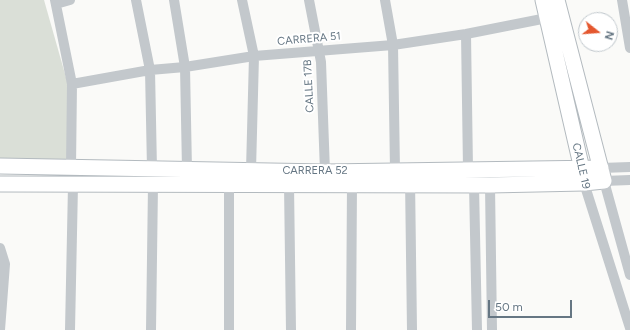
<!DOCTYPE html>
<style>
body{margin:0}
#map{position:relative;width:630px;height:330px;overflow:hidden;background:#fafaf8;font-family:Figtree,sans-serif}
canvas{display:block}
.north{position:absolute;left:578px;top:12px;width:40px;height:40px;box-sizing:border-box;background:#fff;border:1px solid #c1c8cd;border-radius:50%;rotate:107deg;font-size:11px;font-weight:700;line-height:16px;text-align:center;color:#657683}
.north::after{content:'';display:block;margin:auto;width:14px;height:18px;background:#e4572e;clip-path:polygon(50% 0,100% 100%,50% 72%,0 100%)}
.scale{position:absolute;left:488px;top:300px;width:84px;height:18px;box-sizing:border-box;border:2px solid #657683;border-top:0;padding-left:5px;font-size:12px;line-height:14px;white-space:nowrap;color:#657683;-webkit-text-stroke:3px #fff;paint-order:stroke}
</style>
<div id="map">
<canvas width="630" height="330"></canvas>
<div class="north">N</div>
<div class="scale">50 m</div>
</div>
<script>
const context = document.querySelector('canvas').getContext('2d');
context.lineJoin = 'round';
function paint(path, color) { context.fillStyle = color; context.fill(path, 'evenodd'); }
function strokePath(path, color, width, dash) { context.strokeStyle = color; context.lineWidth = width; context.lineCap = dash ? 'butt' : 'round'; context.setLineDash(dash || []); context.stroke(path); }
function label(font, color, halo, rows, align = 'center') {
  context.font = font + ' Figtree,sans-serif'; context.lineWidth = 4; context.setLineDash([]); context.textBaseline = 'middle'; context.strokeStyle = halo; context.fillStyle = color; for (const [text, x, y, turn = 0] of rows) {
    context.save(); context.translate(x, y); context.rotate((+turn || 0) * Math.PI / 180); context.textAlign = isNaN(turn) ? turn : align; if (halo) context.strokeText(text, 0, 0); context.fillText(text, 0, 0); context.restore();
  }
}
paint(new Path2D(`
 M0 0H44L67 81 69 164 0 162Z`), '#dadfd7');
const secondary = new Path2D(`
 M543 0 584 178
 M0 166 325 172 601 168
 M0 184 490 185 584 183 604 181 557 0`);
strokePath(secondary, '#b3babf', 17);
strokePath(new Path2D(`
 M55 0 72 84 71 167
 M136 0 150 70 152 169
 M174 0 185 67 187 170
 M242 0 254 56 251 170
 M309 0 321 62 325 172
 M385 0 393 45 395 170
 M622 0 630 48
 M56 4 70 0
 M466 34 468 169
 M72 84 150 70 185 67 254 56 393 45 466 34 547 18
 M601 168 630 167
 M410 179 412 330
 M630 180 604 181 630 275
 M584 183 630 328
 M289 185 291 330
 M474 185 477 330
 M490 185 492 330
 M0 248 5 264 0 330
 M70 330 73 185
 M151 330 153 185
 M229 330V185
 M351 330 352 185`), '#c3c8cc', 10);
strokePath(secondary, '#fff', 15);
label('11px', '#657683', '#fff', [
 ["CARRERA 51",309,39,-5],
 ["CALLE 17B",309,86,-93],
 ["CALLE 19",581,166,77],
 ["CARRERA 52",315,171]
]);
</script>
